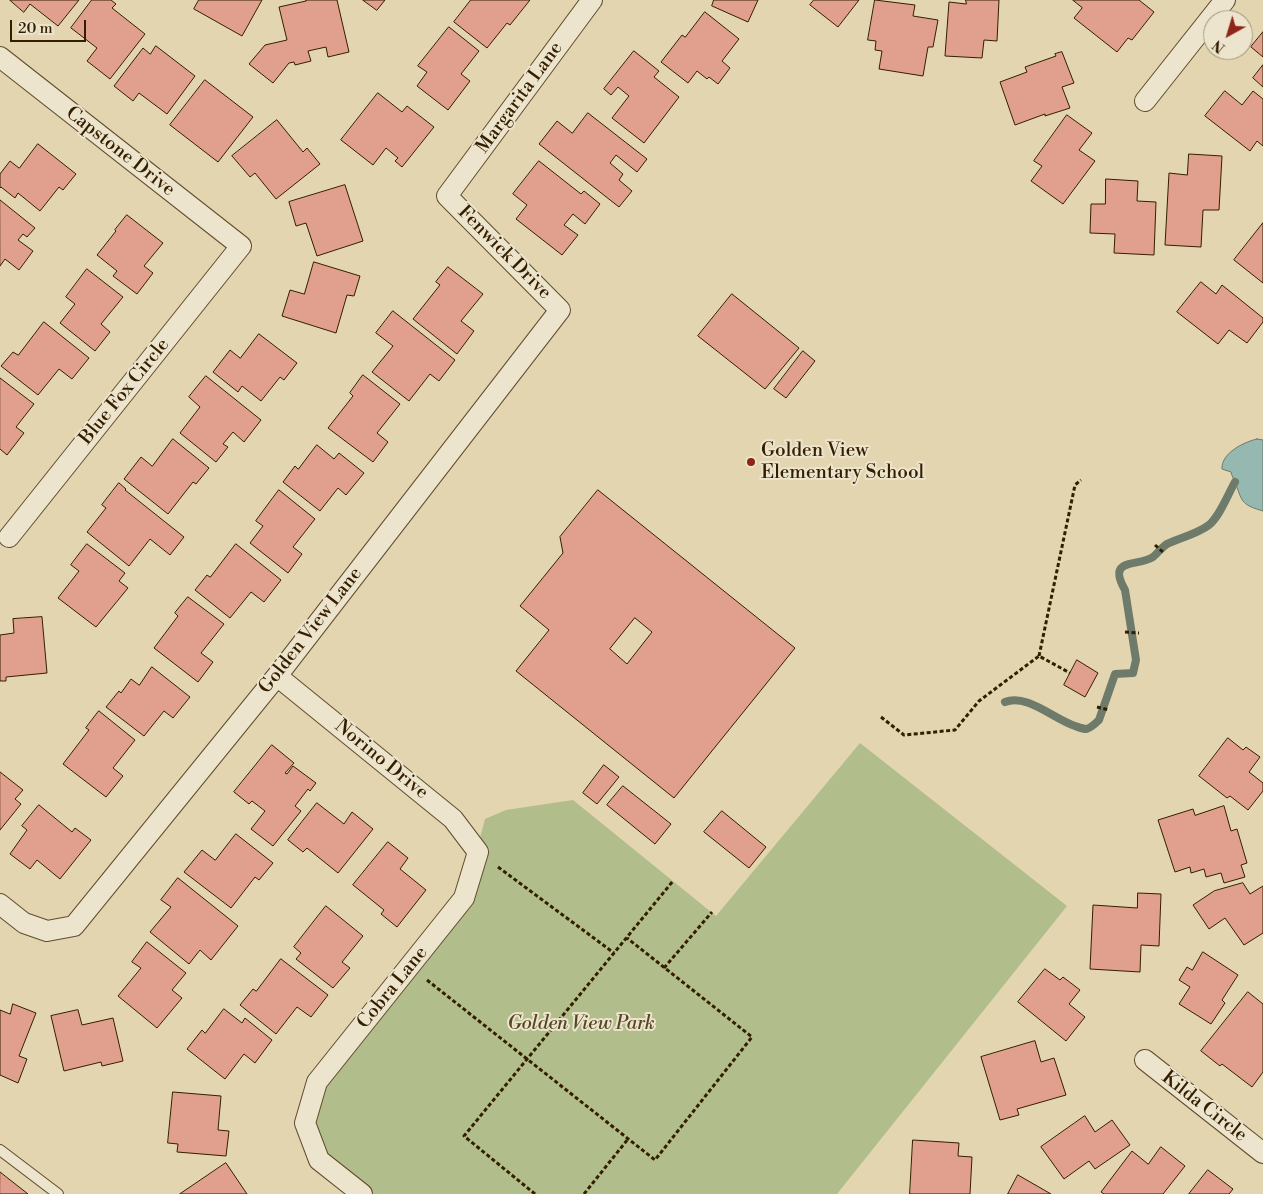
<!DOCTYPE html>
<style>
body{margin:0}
#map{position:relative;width:1263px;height:1194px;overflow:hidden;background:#e2d5b0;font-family:"Libre Bodoni",serif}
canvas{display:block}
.north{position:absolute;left:1203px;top:10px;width:50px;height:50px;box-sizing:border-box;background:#ece4cc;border:1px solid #a2957a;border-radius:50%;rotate:219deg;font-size:14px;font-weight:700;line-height:20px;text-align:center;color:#341e00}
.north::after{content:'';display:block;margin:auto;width:18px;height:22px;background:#8f2418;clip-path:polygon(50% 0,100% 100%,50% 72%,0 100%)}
.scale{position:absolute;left:10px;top:20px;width:76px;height:22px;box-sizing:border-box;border:2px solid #341e00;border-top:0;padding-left:6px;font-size:15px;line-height:18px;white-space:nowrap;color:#341e00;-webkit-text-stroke:4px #ece4cc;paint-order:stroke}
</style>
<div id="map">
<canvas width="1263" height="1194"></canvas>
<div class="north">N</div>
<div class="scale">20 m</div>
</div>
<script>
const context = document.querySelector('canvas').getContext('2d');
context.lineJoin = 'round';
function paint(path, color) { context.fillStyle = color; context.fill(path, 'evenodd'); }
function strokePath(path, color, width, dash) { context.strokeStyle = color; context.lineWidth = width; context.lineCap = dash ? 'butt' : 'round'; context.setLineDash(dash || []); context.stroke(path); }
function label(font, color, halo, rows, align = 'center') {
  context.font = font + ' "Libre Bodoni",serif'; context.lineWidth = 4; context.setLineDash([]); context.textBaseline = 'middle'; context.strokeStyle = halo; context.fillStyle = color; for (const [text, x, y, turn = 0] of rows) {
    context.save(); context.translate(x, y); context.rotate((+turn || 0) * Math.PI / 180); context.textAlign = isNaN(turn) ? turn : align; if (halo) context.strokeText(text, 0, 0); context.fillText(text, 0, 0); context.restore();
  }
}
paint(new Path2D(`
 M860 743 1067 906 837 1194H362L319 1160 305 1123 317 1082 464 898 485 819 506 810 573 800 716 916Z`), '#b2bd8c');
const water = new Path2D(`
 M1257 439 1263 440V511C1243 505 1242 503 1236 484 1234 479 1232 477 1231 472L1222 469C1221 453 1244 442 1257 439Z`);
paint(water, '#95b8b1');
strokePath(water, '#6e7a6a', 1);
strokePath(new Path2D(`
 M1005 702C1026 693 1054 719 1075 726 1078 727 1083 729 1086 729 1091 728 1095 724 1099 720L1115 674 1133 673 1136 660 1125 590C1106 557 1138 567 1153 557 1158 553 1162 547 1167 544 1180 538 1197 534 1209 525 1220 516 1228 494 1235 482`), '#6e7a6a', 8);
const building = new Path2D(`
 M10 0H79L58 26 30 4 24 12Z
 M92 0H111L116 4 112 8 145 34 110 79 87 61 97 48 71 28Z
 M199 0H262L242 36 194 9Z
 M306 0H337L349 52 328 57 326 47 308 51 311 61 295 65 294 62 289 63 273 83 249 64 265 45 287 40 279 7 306 1Z
 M363 0H385L377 10Z
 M471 0H530L510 25 507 23 487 48 454 22Z
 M714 0H758L748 22 712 6Z
 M814 0H859L838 27 810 5Z
 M875 0 915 5 913 16 938 20 933 47H928L923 76 879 69 882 51 875 50 876 41 868 40Z
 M966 0H999L997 41 984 40 982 58 945 56 949 2 966 4Z
 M1073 0H1139L1154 12 1132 40 1128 38 1117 52 1074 18 1082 8Z
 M705 12 739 39 722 61 730 68 718 84 709 77 707 79 697 71 688 83 661 62 682 35 685 37Z
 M449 27 479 51 461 74 470 81 448 110 417 86 427 72 418 66Z
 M1263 32V57L1251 47Z
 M156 46 195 76 167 114 139 93 133 101 114 86 143 48 150 54Z
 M634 51 659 71 654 77 679 97 644 143 612 118 629 96 618 87 611 95 604 89Z
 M1062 52 1074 83 1062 87 1070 108 1045 116V114L1015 125 1000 82 1027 72 1025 67 1056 56 1055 54Z
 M1263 65V87L1253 78Z
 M205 80 253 117 218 162 170 125Z
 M1225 91 1242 105 1253 91 1263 99V146L1257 141 1250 151 1205 116Z
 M378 93 402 112 407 106 434 127 402 167 395 161 398 158 386 148 373 165 341 140Z
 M588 113 647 159 637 172 616 155 610 163 623 174 619 180 632 191 619 207 539 144 557 121 572 133Z
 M1067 115 1092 133 1079 150 1095 161 1063 204 1031 181 1042 166 1034 161Z
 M277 120 303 152 307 148 320 164 276 199 255 173 250 177 232 156Z
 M38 144 76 174 63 190 59 187 40 211 18 193 15 198 1 187 0 188V174L10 161 19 168Z
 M1189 154 1222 156 1219 210H1203L1201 247 1165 245 1169 173 1187 175Z
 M539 161 581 194 584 191 600 204 585 224 573 214 564 225 578 235 562 255 516 219 527 205 513 194Z
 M1106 179 1138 181 1137 201 1156 202 1154 255 1114 253 1115 234 1090 233 1091 204H1105Z
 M345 185 363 241 317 256 306 223 296 226 289 202Z
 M0 200 35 228 27 237 23 234 18 240 33 251 19 270 5 259 0 266Z
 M127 215 163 243 144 266 153 273 137 294 113 276 117 271 97 255 116 231 115 230Z
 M1263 223V283L1234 260Z
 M314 262 360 276 354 296 347 295 336 333 282 316 290 290 304 294Z
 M448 267 483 294 461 321 474 331 457 354 413 319 440 285 436 282Z
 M87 269 123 297 101 324 110 332 95 351 60 323 75 304 66 297Z
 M1201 282 1216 294 1222 285 1263 318V322L1247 343 1229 330 1218 344 1177 312Z
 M732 294 799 348 765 389 698 336Z
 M393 311 455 360 439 381 430 374 409 401 372 372 393 346 376 333Z
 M44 322 89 358 72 379 59 369 38 395 1 366 13 352 18 355Z
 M259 334 297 363 284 380 280 377 261 401 242 386 238 392 213 372 230 350 240 358Z
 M803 351 815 361 786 398 774 389Z
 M363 375 400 404 377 433 388 442 373 462 328 428 353 396 350 393Z
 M206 376 261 420 244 442 233 432 223 444 228 447 216 462 180 433 200 407 189 397Z
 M0 378 34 404 16 427 24 433 7 455 0 449Z
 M173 439 209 468 196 484 193 482 168 514 124 479 141 457 152 466Z
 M317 445 334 459 339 453 364 473 346 495 338 488 320 511 283 482 295 466 298 469Z
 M119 483 126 489 125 490 184 537 170 555 150 539 129 566 87 532 106 508 102 505Z
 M279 490 315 519 293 547 302 554 288 573 250 543 263 526 256 521Z
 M598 490 795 648 674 798 516 671 549 630 520 606 563 553 560 537ZM635 618 652 632 627 664 610 649Z
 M87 544 125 573 119 581 128 588 96 627 58 598 79 571 71 565Z
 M236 544 281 580 264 602 251 592 230 618 195 590 207 575 210 577Z
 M188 597 224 624 201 653 213 662 198 682 154 648 178 616 175 613Z
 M42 617 47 673 6 677V681H0V635L14 633 13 619Z
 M1077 660 1098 673 1085 697 1064 685Z
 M152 667 190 697 173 718 164 711 144 736 106 707 119 691 121 693 131 679 139 685Z
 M99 711 135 740 113 768 123 776 106 797 63 764 89 730 86 728Z
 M1228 738 1243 750 1246 747 1260 757 1249 772 1263 783V791L1248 810 1230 796 1227 798 1199 776Z
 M272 745 294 763 285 773 287 774 293 766 316 783 310 791 308 789 295 806 301 811 273 846 251 829 265 811 252 801 249 804 234 792Z
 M604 765 619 777 597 804 583 793Z
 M0 772 23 790 15 799 21 804 0 830Z
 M623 786 671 824 655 844 607 805Z
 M317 803 344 824 352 812 373 829 338 873 307 848 303 852 288 840Z
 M39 805 72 832 75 828 91 840 60 879 37 860 30 869 10 854 27 830 22 826Z
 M1224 806 1231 831 1237 829 1247 863 1241 865 1245 877 1224 883 1221 873 1206 877 1204 869 1191 873 1190 867 1175 872 1158 820 1193 809 1195 815Z
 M722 811 766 847 749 868 704 832Z
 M236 834 273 863 259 880 255 877 231 908 184 872 202 850 215 860Z
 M388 842 408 858 400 869 426 890 397 927 381 914 384 910 353 885Z
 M178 878 238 926 211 960 200 950 189 964 150 932 171 907 161 900Z
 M1243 883 1250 894 1263 886V933L1244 945 1225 918 1209 929 1193 905 1214 891Z
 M1138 893 1161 894 1159 946 1141 945 1140 972 1090 969 1093 905 1137 908Z
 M326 906 363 936 342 962 350 968 333 988 296 959 301 953 294 947Z
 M147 942 186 973 172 990 182 998 157 1028 118 996 141 968 132 962Z
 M1203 952 1238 975 1222 1000 1225 1003 1211 1024 1179 1004 1190 987 1179 980 1187 967 1192 970Z
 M281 959 328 995 311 1017 297 1007 276 1034 240 1005 253 989 256 991Z
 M1045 969 1060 980 1063 977 1080 990 1069 1004 1085 1017 1066 1041 1018 1002Z
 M1248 992 1263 1004V1072L1252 1087 1222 1064 1220 1066 1201 1051Z
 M13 1004 36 1013 19 1056 27 1059 18 1083 0 1075V1010L10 1014Z
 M224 1009 242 1023 245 1018 272 1040 255 1063 244 1054 225 1079 187 1049 202 1030 205 1033Z
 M78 1010 82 1025 113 1018 123 1061 102 1066 101 1062 64 1071 51 1016Z
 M1035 1041 1041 1062 1054 1058 1066 1095 1017 1109 1019 1115 1000 1120 981 1057Z
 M173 1092 221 1096 218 1130 229 1131 226 1156 177 1152 178 1144 168 1143Z
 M1085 1116 1095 1132 1112 1120 1130 1145 1095 1169 1089 1161 1064 1179 1041 1147Z
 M913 1140 959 1143 958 1156 972 1157 970 1194H910Z
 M1161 1147 1185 1166 1163 1194H1104L1101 1192 1132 1151 1148 1164Z
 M226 1163 247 1194H180Z
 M1208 1170 1233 1189 1229 1194H1189Z
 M0 1172 28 1194H0Z
 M1018 1175 1051 1194H1008Z`);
paint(building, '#e19f8d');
strokePath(building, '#341e00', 1);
const service = new Path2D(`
 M0 1150 58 1194`);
const minor = new Path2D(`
 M0 57 241 246 9 537
 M1145 101 1225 0
 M277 676 453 819 478 852 464 898 317 1082 305 1123 319 1160 362 1194
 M0 904 24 923 47 931 74 926 277 676 560 310 447 196 592 0
 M1145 1060 1263 1153`);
strokePath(service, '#604c2c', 12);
strokePath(minor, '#604c2c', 22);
strokePath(new Path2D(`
 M1155 545 1164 553
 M1125 632 1139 633
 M1039 656 1075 485 1081 480
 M1097 707 1109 710
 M881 717 904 735 955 730 979 701 1039 656 1070 673
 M498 867 614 953
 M664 968 712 912
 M427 980 655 1160 752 1037 627 938
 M535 1194 464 1136 673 881
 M584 1194 628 1139`), '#341e00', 3, [4, 2.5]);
strokePath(service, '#ece4cc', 10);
strokePath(minor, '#ece4cc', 20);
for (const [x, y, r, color] of [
 [751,462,5,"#8f2418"]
]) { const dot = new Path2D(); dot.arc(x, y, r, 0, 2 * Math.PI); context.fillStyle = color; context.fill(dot); strokePath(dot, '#ece4cc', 2); }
label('19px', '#341e00', '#ece4cc', [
 ["Margarita Lane",520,98,-54],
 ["Capstone Drive",120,152,38],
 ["Fenwick Drive",504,253,45],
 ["Blue Fox Circle",125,392,-51],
 ["Golden View Lane",311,631,-52],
 ["Norino Drive",381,760,39],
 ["Cobra Lane",393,988,-51],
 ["Kilda Circle",1204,1107,38]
]);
label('19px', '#341e00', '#ece4cc', [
 ["Golden View",761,451],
 ["Elementary School",761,473]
], 'left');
label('italic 19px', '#544623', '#ece4cc', [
 ["Golden View Park",581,1024]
]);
</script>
